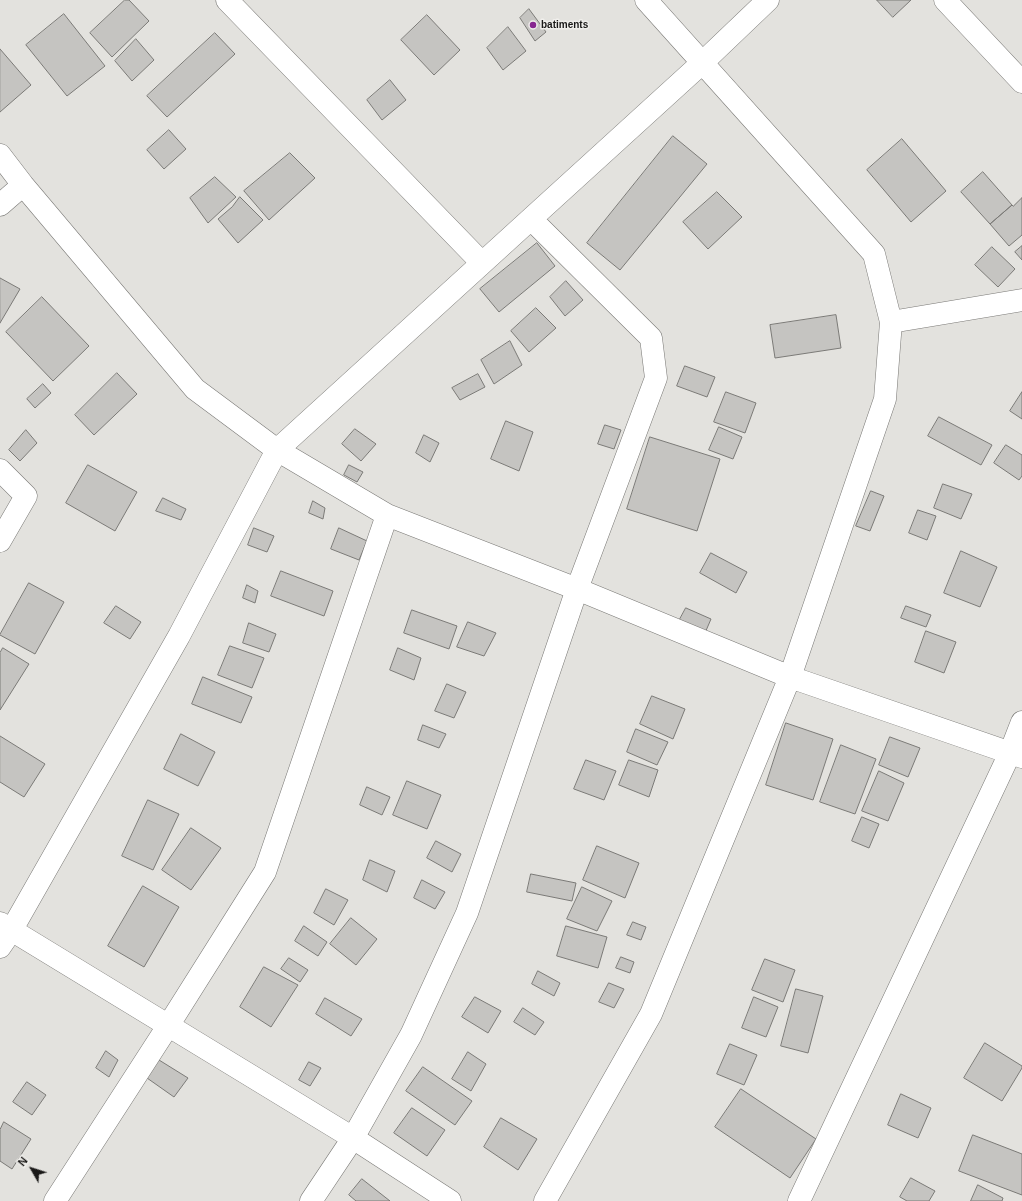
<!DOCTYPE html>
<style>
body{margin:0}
#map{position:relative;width:1022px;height:1201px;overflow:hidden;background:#e3e2de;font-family:Arial,sans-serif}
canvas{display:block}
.north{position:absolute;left:12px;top:1149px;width:40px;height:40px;-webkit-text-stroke:3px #f0efec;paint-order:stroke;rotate:309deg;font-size:11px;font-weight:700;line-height:16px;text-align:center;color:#1a1918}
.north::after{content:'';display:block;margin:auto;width:14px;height:18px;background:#1a1918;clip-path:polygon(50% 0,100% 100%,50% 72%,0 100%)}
</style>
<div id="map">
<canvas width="1022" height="1201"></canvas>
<div class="north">N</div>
</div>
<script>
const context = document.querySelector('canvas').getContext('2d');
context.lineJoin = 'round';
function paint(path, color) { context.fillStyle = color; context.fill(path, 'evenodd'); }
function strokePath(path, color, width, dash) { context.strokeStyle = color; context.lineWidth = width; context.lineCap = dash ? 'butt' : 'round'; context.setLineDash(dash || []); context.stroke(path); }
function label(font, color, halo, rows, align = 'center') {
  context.font = font + ' Arial,sans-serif'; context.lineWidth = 3; context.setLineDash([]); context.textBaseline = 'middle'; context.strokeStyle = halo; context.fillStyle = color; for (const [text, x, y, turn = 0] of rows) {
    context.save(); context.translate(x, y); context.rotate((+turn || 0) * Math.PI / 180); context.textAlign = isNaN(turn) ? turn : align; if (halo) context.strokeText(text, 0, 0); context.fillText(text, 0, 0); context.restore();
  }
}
const building = new Path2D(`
 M125 0H129L149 21 112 57 90 33Z
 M877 0H911L893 17Z
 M529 9 546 32 535 41 520 18Z
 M64 14 105 66 67 96 26 45Z
 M427 15 460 50 434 75 401 40Z
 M508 27 526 51 503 70 487 48Z
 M215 33 235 54 167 117 147 96Z
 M136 39 154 60 132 81 115 61Z
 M0 49 31 85 0 112Z
 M390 80 406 100 382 120 367 100Z
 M169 130 186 149 164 169 147 150Z
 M673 136 707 164 620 270 587 243Z
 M902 139 946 191 911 222 867 170Z
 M290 153 315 178 269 220 244 191Z
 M983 172 1012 205 990 224 961 192Z
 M215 177 236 197 208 223 190 198Z
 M717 192 742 217 708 249 683 222Z
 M240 197 263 220 238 243 218 219 232 207Z
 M1022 198V235L1009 246 990 224 1012 205 1013 206Z
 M537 243 555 266 499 312 480 289Z
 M1022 246V260L1015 252Z
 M992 247 1015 269 998 287 975 265Z
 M0 278 20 289 0 323Z
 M566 281 583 300 565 316 550 297Z
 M42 297 89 346 53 381 6 332Z
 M536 308 556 328 529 352 511 331Z
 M836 315 841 348 775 358 770 325Z
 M510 341 522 365 494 384 481 360Z
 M685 366 715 377 707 397 677 386Z
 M117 373 137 394 94 435 75 415Z
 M478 374 485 387 460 400 452 388Z
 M43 384 51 393 35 408 27 399Z
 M726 392 756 403 745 433 714 422Z
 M1022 392V419L1010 411Z
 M939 417 992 445 981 465 928 436Z
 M506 421 533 432 519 471 491 459Z
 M605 425 621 430 614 449 598 444Z
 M719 427 742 437 733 459 709 450Z
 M355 429 376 444 361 461 342 444Z
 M26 430 37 443 20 461 9 450Z
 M424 435 439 443 430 462 416 453Z
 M650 437 720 459 697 531 627 509Z
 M1006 445 1022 455V476L1019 480 994 463Z
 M88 465 137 492 115 531 66 503Z
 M349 465 363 472 357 482 344 475Z
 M943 484 972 494 961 519 934 508Z
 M871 491 884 496 870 531 856 526Z
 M163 498 186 509 181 520 156 511Z
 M313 501 325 508 323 519 309 513Z
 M918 510 936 516 927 540 909 533Z
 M254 528 274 536 267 552 248 545Z
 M339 528 367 541 359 560 331 549Z
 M961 551 997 567 980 607 944 593Z
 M711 553 747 572 736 593 700 573Z
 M281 571 333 591 324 616 271 596Z
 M29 583 64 602 35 654 0 635Z
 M247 585 258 591 255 603 243 598Z
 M116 606 141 622 130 639 104 623Z
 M906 606 931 615 926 627 901 618Z
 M686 608 711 619 705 633 679 621Z
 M412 610 457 626 449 649 404 633Z
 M468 622 496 633 484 656 457 647Z
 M249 623 276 634 269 652 243 643Z
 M926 631 956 642 944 673 915 662Z
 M230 646 264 658 252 688 218 675Z
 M3 648 29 664 0 710V653Z
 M398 648 421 658 414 680 390 670Z
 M203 677 252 697 241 723 192 704Z
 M447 684 466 692 454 718 435 711Z
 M652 696 685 709 673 739 640 724Z
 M786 723 833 739 813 800 766 785Z
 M423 725 446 734 439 748 418 740Z
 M636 729 668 742 657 765 627 752Z
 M181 734 215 752 198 786 164 769Z
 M0 736 45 764 24 797 0 782Z
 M890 737 920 748 908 777 879 765Z
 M841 745 876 759 855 814 820 802Z
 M586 760 616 771 604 800 574 789Z
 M629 760 658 770 649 797 619 785Z
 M879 771 904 783 888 821 862 811Z
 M407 781 441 795 427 829 393 815Z
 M367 787 390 797 382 815 360 805Z
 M148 800 179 814 153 870 122 856Z
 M862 817 879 824 869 848 852 841Z
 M191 828 221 848 191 890 162 870Z
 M436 841 461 854 452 872 427 858Z
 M597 846 639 863 625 898 583 880Z
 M370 860 395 871 387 892 363 880Z
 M531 874 576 883 572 901 527 892Z
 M422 880 445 892 435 909 414 898Z
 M143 886 179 907 144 967 108 946Z
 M582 887 612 901 597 931 567 919Z
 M326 889 348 900 334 925 314 913Z
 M351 918 377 939 356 965 330 944Z
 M633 922 646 927 641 940 627 935Z
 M304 926 327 942 318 956 295 941Z
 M566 926 607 937 598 968 557 956Z
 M621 957 634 962 630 973 616 968Z
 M289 958 308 970 300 982 281 969Z
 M765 959 795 970 783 1002 752 990Z
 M264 967 298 985 271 1027 240 1007Z
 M538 971 560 983 554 996 532 984Z
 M609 983 624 989 614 1008 599 1002Z
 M796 989 823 996 808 1053 781 1046Z
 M475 997 501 1011 488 1033 462 1017Z
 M754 997 778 1007 766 1037 742 1028Z
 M325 998 362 1019 351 1036 316 1014Z
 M523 1008 544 1022 535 1035 514 1022Z
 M985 1043 1022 1066V1068L1002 1101 964 1078Z
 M730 1044 757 1055 744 1085 717 1074Z
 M106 1051 118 1060 109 1077 96 1068Z
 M468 1052 486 1064 471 1091 452 1079Z
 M159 1060 188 1078 174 1097 147 1078Z
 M309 1062 321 1068 310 1086 299 1080Z
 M423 1067 472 1101 455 1125 406 1091Z
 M27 1082 46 1095 32 1115 13 1102Z
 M741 1089 816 1139 790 1178 715 1127Z
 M901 1094 931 1108 918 1138 888 1125Z
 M412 1108 445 1130 427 1156 394 1133Z
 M501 1118 537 1139 518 1170 484 1147Z
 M4 1122 31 1139 12 1169 0 1161V1130Z
 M973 1135 1022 1154V1195L959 1171Z
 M911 1178 935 1191 929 1201H907L900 1197Z
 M362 1179 390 1201H356L349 1195Z
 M978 1185 1003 1198 1002 1201H971Z`);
paint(building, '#c5c4c1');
strokePath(building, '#7b7a77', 1);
const minor = new Path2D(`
 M227 0 482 263
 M945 0 1022 82
 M0 155 23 185 195 389 277 450 387 515 577 589 790 677 1022 757
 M0 205 23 185
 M891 322 1022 300
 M0 470 26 496 0 541
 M0 923 353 1138 450 1201
 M0 947 11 931 179 636 277 450 702 63 768 0
 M55 1201 168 1026 265 872 387 515
 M311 1201 353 1138 411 1035 467 913 577 589 656 378 651 338 531 219
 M545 1201 651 1014 790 677 885 399 891 322 874 254 646 0
 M799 1201 1010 753 1022 722`);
strokePath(minor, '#7a7976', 23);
strokePath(minor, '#fff', 22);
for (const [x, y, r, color] of [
 [533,25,4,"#862690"]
]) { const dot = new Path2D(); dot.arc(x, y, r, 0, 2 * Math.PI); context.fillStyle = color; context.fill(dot); strokePath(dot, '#f0efec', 1.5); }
label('bold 10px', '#1a1918', '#f0efec', [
 ["batiments",541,25]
], 'left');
</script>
